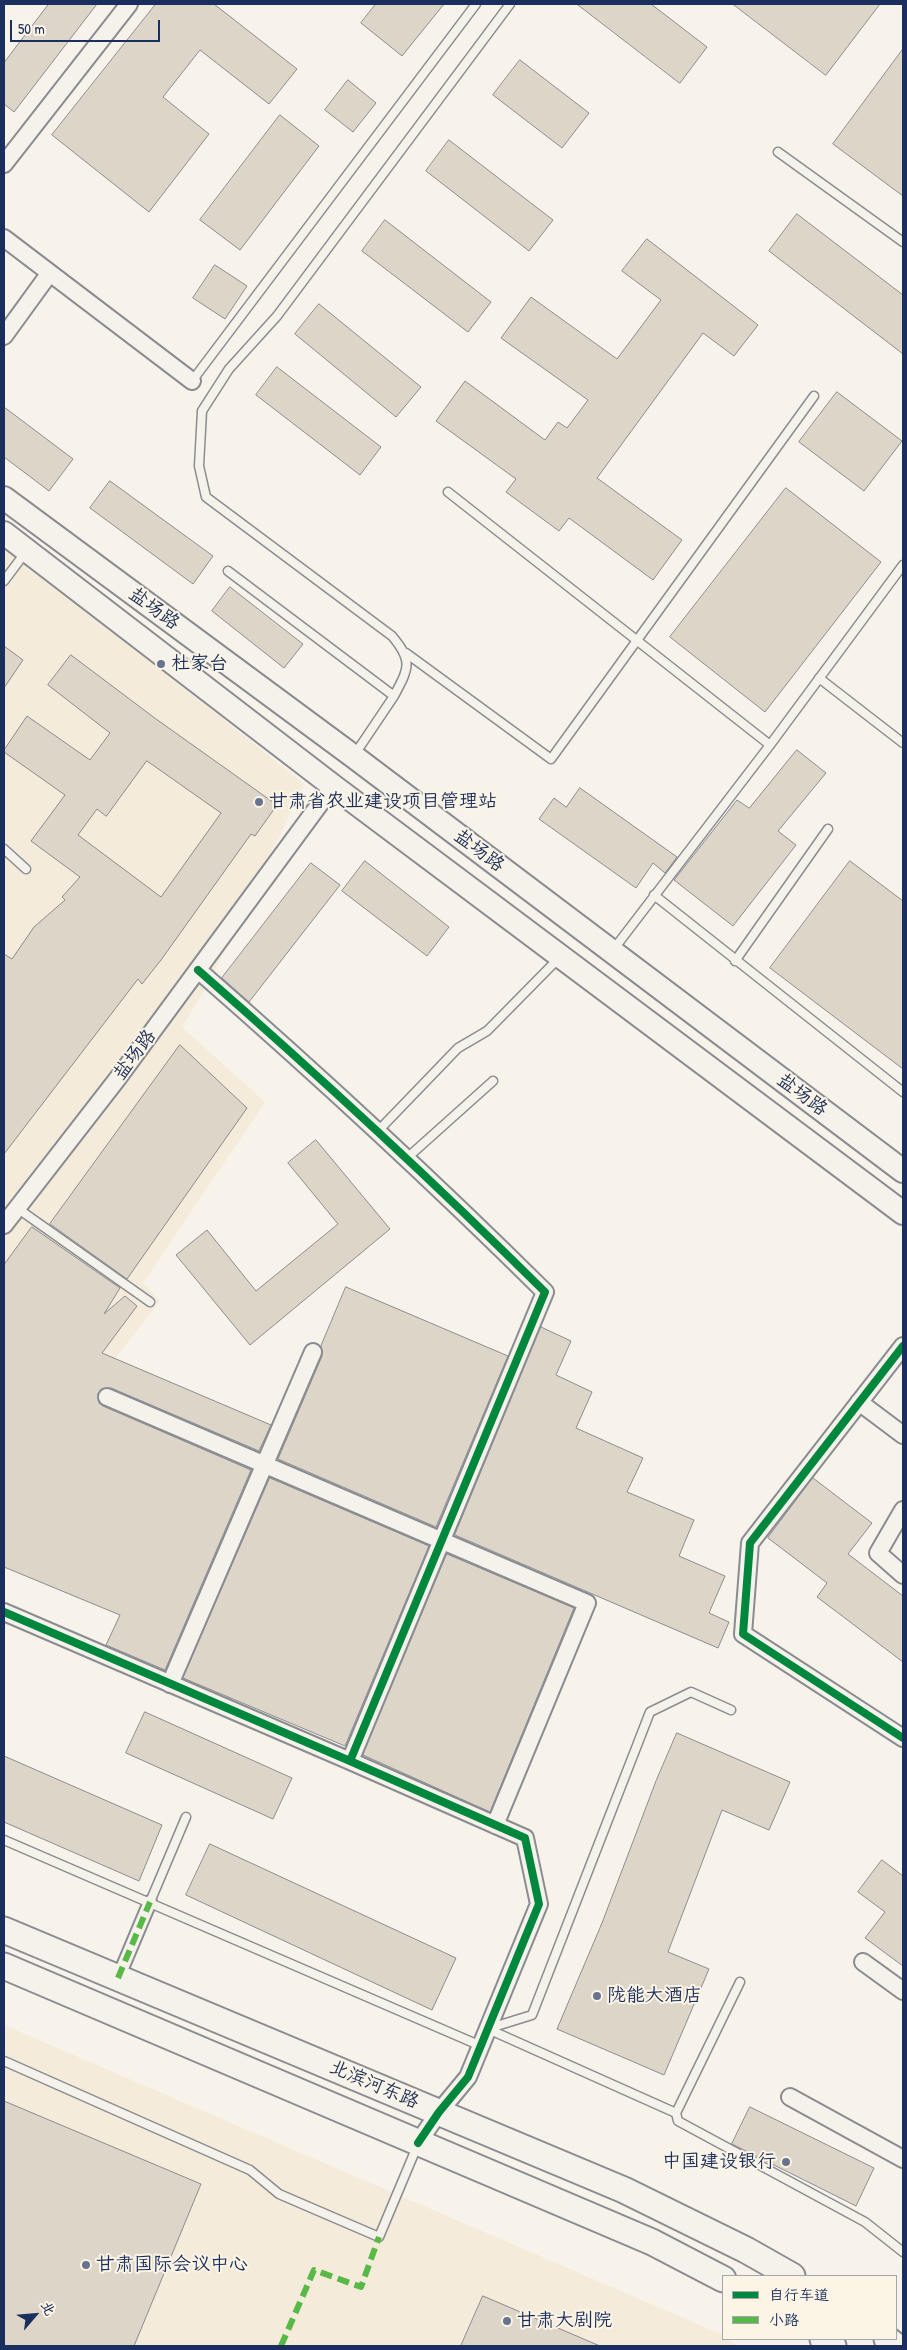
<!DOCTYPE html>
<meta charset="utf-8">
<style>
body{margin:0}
#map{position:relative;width:907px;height:2350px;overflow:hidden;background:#f7f3ea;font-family:"Patrick Hand","LXGW WenKai TC",sans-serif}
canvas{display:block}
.frame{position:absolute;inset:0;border:5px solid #1b2f5e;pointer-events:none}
.legend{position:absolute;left:722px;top:2275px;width:175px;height:65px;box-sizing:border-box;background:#fcf5e5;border:1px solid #a2a6af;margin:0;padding:6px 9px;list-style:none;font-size:15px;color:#1b2f5e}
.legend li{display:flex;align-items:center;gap:10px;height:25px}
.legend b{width:25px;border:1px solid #a2a6af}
.north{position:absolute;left:10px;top:2290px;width:50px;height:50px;-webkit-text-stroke:4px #fcf5e5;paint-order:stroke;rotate:63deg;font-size:14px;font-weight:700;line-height:20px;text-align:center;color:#1b2f5e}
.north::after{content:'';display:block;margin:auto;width:18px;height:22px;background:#1b2f5e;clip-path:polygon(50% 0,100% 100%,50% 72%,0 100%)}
.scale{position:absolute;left:10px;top:20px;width:150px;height:22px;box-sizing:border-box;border:2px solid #1b2f5e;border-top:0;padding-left:6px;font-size:15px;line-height:18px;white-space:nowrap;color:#1b2f5e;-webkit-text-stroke:4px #fcf5e5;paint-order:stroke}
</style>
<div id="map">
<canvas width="907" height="2350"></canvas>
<div class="frame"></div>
<ul class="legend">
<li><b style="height:6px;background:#00873e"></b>自行车道</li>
<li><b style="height:6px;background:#58b947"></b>小路</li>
</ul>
<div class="north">北</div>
<div class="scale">50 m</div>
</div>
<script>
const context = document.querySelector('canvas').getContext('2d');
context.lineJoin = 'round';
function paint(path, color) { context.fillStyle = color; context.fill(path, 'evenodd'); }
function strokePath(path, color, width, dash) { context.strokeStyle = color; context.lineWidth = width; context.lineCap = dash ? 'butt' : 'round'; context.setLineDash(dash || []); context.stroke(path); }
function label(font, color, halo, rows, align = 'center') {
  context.font = font + ' "Patrick Hand","LXGW WenKai TC",sans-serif'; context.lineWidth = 4; context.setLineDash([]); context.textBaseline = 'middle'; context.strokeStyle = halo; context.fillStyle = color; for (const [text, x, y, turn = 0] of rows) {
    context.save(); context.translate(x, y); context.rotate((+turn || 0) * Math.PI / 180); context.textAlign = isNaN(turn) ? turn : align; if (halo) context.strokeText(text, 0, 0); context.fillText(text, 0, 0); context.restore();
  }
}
paint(new Path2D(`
 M4 544 304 784 210 981 182 1027 265 1102 143 1283 160 1301 95 1384 64 1434 4 1523Z
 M4 2025 723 2335V2339H728L738 2346H4Z`), '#f5ebda');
const building = new Path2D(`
 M49 4H97L14 112 4 104V63Z
 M156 4H214L297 69 269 104 200 50 163 97 209 134 149 212 52 135Z
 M376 4H444L402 56 361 23Z
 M577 4H651L707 47 680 83Z
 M733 4H880L826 75Z
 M903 49V196L833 144Z
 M520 60 589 113 562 148 493 95Z
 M348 80 376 103 353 132 325 110Z
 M280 115 319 146 240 250 200 220Z
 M449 140 553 220 529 251 426 171Z
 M797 214 903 295V354L769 251Z
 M385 220 491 302 468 332 362 251Z
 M647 239 758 325 734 356 703 333 597 478 682 540 653 580 569 518 559 531 506 492 516 479 436 421 465 381 545 440 558 422 567 428 588 400 501 338 531 297 617 359 661 300 622 271Z
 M215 265 247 286 225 319 193 298Z
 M319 304 421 387 396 417 295 334Z
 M277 367 381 447 360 475 256 395Z
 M837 392 902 441 864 491 799 442Z
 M4 407 73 459 49 491 4 457Z
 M110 481 213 556 193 584 90 508Z
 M786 488 881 562 765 712 670 637Z
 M230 587 303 644 284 668 212 611Z
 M4 646 23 660 4 688Z
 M71 655 156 719 277 805 255 836 251 834 161 960 142 984 138 979 4 1154V954L12 959 34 927 65 900 62 897 80 877 31 841 65 795 4 752V750L27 716 90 760 110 733 48 685ZM147 761 221 813 161 897 78 835 97 809 106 816Z
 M797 750 826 773 778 831 796 845 733 926 674 880 737 800 749 808Z
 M580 788 677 857 665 873 653 863 636 888 539 819 554 798 566 807Z
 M365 861 449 927 427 956 342 891Z
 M850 861 903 901V1069L770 968Z
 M311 863 340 885 249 1002 222 978Z
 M180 1045 247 1108 127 1279 50 1224Z
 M316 1140 390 1229 250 1345 176 1255 207 1230 256 1291 338 1224 288 1163Z
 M32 1227 120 1288 104 1314 125 1296 137 1306 102 1353 271 1425 259 1451 111 1388 101 1389 98 1394 99 1403 103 1406 251 1470 165 1670 106 1645 120 1615 4 1567V1265Z
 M346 1287 508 1356 436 1527 278 1459 322 1356 321 1346Z
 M541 1327 571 1341 556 1375 592 1392 576 1428 643 1458 627 1492 694 1520 679 1556 725 1576 709 1613 729 1622 718 1648 455 1535Z
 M270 1478 429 1546 345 1746 183 1678Z
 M813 1478 872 1523 848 1554 903 1596V1662L817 1597 827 1583 768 1538Z
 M447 1554 574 1608 490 1812 363 1755Z
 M145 1712 292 1778 273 1819 126 1753Z
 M677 1733 790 1782 769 1830 722 1810 668 1952 709 1969 664 2075 557 2029 602 1923 656 1781Z
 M4 1756 162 1825 139 1881 4 1822Z
 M210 1844 456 1958 432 2010 186 1895Z
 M882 1860 903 1876V1966L865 1938 885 1912 858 1892Z
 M4 2101 201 2184 134 2346H4Z
 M750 2107 874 2168 856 2206 732 2144Z
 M483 2296 600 2346H461Z`);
paint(building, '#ded5c9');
strokePath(building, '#8a8c91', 1);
const service = new Path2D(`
 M778 152 903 242
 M192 381 476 4
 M448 492 770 745
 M228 571 394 696 355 754
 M4 581 25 553
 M406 653 551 759 814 396
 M819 678 903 743
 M394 696C409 668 413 661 392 636L206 497 199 466 202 411 229 369 277 316 510 4
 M4 849 26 869
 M654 895 903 1092
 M613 950 770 745 903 565
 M735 961 828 829
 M378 1131 458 1048 487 1031 558 959
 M407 1158 493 1081
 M17 1208 150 1302
 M4 1840 481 2046
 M150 1902 186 1817
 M490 2028 532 2015 650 1712 691 1692 731 1710
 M488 2029 676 2113 740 1982
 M4 2061 250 2170 279 2194 379 2237 418 2144
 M676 2113 678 2121 865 2222 903 2252`);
const pedestrian = new Path2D(`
 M118 1978 150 1902`);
const minor = new Path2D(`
 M4 164 129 4
 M4 238 192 381
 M4 336 49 274
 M4 1225 118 1078 333 786
 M903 1346 750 1543 743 1634 903 1738
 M107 1397 587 1603 495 1825
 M859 1402 903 1435
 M903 1510 878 1553 903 1575
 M4 1612 350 1761 545 1292C433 1181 317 1074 198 970
 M170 1684 313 1352
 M350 1761 525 1838 539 1904 468 2077 439 2112 418 2143
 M863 1962 903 1991
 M790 2097 903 2159`);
const secondary = new Path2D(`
 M4 498 353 756 903 1171
 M4 533 333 786 903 1213`);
const primary = new Path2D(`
 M4 1930 624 2190 746 2250 792 2276
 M4 1966 652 2242 723 2279
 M823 2339 833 2346
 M887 2339 896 2346`);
strokePath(service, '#8a8c91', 11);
strokePath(pedestrian, '#8a8c91', 16);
strokePath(minor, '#8a8c91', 20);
strokePath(secondary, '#8a8c91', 26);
strokePath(primary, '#8a8c91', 29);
strokePath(service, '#f5f2ec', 8);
strokePath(pedestrian, '#f5f2ec', 12);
strokePath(minor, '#f5f2ec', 16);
strokePath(secondary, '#f5f2ec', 22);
strokePath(primary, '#f5f2ec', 25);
strokePath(new Path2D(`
 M118 1978 150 1902
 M281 2346 314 2270 361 2287 379 2237`), '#58b947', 6, [12, 6]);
strokePath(new Path2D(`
 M903 1346 750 1543 743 1634 903 1738
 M4 1612 350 1761 545 1292C433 1181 317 1074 198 970
 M350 1761 525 1838 539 1904 468 2077 439 2112 418 2143`), '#00873e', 8);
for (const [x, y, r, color] of [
 [161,664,5,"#68748f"],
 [259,802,5,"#68748f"],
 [597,1996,5,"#68748f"],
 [786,2162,5,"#68748f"],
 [86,2265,5,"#68748f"],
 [507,2321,5,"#68748f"]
]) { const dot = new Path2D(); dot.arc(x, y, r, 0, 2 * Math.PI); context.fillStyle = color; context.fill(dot); strokePath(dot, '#fcf5e5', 2); }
label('19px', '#1b2f5e', '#fcf5e5', [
 ["盐场路",154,609,36],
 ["盐场路",479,851,37],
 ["盐场路",135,1055,-53],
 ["盐场路",802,1095,37],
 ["北滨河东路",374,2085,23]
]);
label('19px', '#1b2f5e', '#fcf5e5', [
 ["杜家台",171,664],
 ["甘肃省农业建设项目管理站",269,802],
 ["陇能大酒店",607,1996],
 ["中国建设银行",776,2162,"right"],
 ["甘肃国际会议中心",96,2265],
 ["甘肃大剧院",517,2321]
], 'left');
</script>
